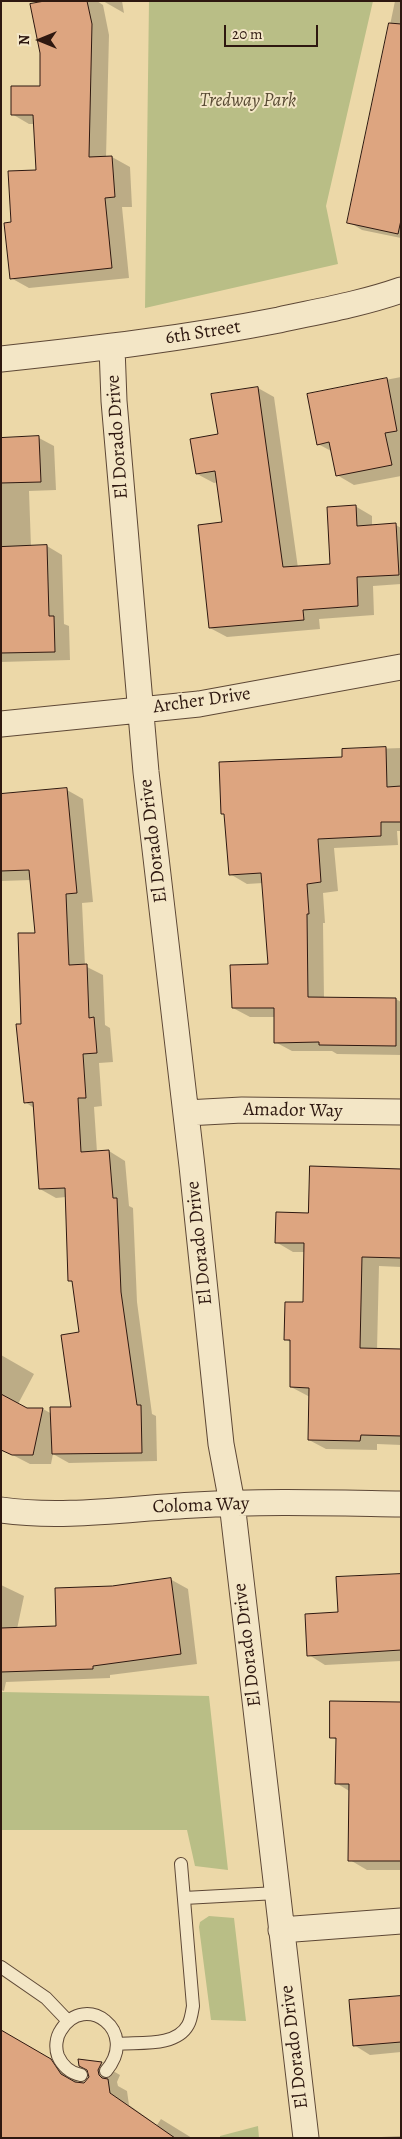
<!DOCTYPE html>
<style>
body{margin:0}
#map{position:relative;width:402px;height:2139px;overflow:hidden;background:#ecd8a8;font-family:Alegreya,serif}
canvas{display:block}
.frame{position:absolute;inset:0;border:2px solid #2e1810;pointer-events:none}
.north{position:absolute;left:15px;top:15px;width:50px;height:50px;-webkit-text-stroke:4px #f3e6c6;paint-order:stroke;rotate:270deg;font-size:14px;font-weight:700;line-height:20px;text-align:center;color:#2e1810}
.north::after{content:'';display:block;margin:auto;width:18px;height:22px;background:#2e1810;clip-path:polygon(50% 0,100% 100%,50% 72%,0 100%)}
.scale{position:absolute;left:224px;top:25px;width:94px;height:22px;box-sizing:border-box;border:2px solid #2e1810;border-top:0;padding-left:6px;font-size:15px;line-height:18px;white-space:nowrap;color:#2e1810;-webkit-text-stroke:4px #f3e6c6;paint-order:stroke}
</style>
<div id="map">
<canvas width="402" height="2139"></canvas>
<div class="frame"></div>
<div class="north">N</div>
<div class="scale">20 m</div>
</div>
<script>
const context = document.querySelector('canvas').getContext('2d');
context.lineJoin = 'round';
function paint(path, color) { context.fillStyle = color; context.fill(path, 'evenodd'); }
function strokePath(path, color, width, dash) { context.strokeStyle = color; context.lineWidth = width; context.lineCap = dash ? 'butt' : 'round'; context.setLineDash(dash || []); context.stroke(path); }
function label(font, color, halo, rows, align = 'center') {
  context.font = font + ' Alegreya,serif'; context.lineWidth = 4; context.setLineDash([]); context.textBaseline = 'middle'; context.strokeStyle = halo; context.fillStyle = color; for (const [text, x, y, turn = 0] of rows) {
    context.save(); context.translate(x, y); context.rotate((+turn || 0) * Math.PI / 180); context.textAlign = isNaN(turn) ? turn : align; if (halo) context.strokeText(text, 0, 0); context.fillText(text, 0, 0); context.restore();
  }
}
paint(new Path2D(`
 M149 1H373L326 206 338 264 145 308Z
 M1 1692 209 1696 228 1870 195 1866 187 1830H1Z
 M209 1916 234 1918 246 2021 211 2020 199 1927 200 1922Z
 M258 2126 259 2138H220V2136Z`), '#b9be86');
paint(new Path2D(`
 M51 1H97L103 5 109 35 106 158 112 157 130 167 132 207H122L129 278 29 288 11 278 12 223 37 171 34 124H29L12 114 41 87Z
 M103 1H122L124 13Z
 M395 1H401V238L362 230 349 222Z
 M401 377V476L354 485 337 475 333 452 318 444 308 395Z
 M258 388 274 397 298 568 331 566 355 506 372 516V526L396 525 401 528V584L373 586 374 615 319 619 320 629 227 637 210 628 223 523 218 482 214 483 197 474 219 435Z
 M39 438 54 446 56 490 29 491 31 547 47 546 62 555 64 624 69 626 70 660 1 662V439Z
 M401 748V831H397L398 845 334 848 338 891 323 893 325 923H323L324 998 396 999 401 1002V1055L337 1054 332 1051H292L275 1042V1017H250L233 1008 269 966 263 883 247 884 230 874 225 815 222 813 343 758V750Z
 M67 790 83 799 93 902 82 903 85 966 103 975 105 1025 110 1028 113 1062 99 1063 102 1106 94 1107 97 1152 109 1151 125 1161 129 1206 133 1208 137 1302 152 1414 156 1416 157 1461 69 1463 53 1454 51 1464H30L3 1450 1 1453V1355L34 1374 18 1404 27 1409H43L52 1414 72 1408 81 1333 74 1283 70 1281 66 1197 56 1198 40 1189 34 1108 25 1102 23 1025 36 934 31 880 1 881V829Z
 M401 1182V1267L379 1266 377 1350H401V1445L377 1444V1450L326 1449 309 1440 310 1397 291 1387 292 1343 285 1339 305 1303V1252H293L276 1242 310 1214Z
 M401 1575V1661L325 1665 309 1655 339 1613Z
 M170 1579 188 1589 197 1664 110 1675V1678L6 1682 4 1691 1 1690V1585L24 1596 17 1629 58 1627 112 1587Z
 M401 1703V1870H367L350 1860 351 1792 336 1783 337 1740 331 1737Z
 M401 1997V2052L370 2055 354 2045Z
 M1 2031 70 2072 78 2083 84 2084 90 2077 88 2070 80 2061 101 2064 120 2075 117 2082 118 2086 127 2091 129 2105 157 2125 161 2119 192 2138H1Z
 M401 2136V2138H381V2137Z`), '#0003');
const building = new Path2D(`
 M45 1H87L92 24 89 157 112 156 115 197 105 198 112 268 10 279 4 223 11 222 8 171 36 170 33 115H11V86H40V53L30 4Z
 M389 23 401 24V220L398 234 347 223Z
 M387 378 397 431 385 433 392 465 336 476 329 442 317 445 307 394Z
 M258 387 283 567 330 564 327 507 356 505 357 526 396 523 399 575 357 577 358 606 303 610 304 620 209 628 198 525 222 522 215 471 196 474 190 439 218 434 211 394Z
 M39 436 41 482 1 483V438Z
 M47 545 49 616H54L55 652 1 653V547Z
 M386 747 387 787 401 786V822H381V836L318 839 321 882 307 884 309 914H307L308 997 396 998V1046L319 1045V1042L274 1043V1008H232L230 965 268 964 261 873 229 875 224 814H221L219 762 342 757V749Z
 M67 788 77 893 66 894 69 965 87 964 89 1018 94 1017 97 1053 83 1054 86 1098H78L81 1152 109 1150 113 1198H117L121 1292 137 1405H141L142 1453 52 1454 50 1407H71L61 1335 79 1332 72 1281H68L65 1188 39 1189 33 1102 24 1103 16 1024H21L18 933H35L29 870 1 871V794Z
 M310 1166 401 1169V1258L362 1257 360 1348 401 1349V1436L361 1435 360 1441 308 1440 309 1388 290 1387V1340H284L285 1302H303L304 1243H275L276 1212 308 1213Z
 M1 1394 27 1408H43L33 1455H12L1 1450Z
 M401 1574V1650L307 1656 305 1614 338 1612 336 1577Z
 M171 1578 181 1654 93 1666V1669L1 1672V1628L56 1626 55 1588 112 1586Z
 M330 1701 401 1702V1861H348L349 1784H335L336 1738H330Z
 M401 1996V2042L353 2046 349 2000Z
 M1 2030 51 2059 61 2074 75 2082 84 2083 89 2077 87 2070 79 2066 78 2059 102 2062 98 2070 99 2075 102 2078 108 2079 110 2093 175 2138H1Z`);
paint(building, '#dda580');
strokePath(building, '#2e1810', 1);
const service = new Path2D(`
 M184 1898 277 1893
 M1 1967 46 1998 68 2021
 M118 2044C140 2042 176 2047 188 2025 191 2020 192 2012 193 2006L181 1864
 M81 2075C70 2073 62 2065 58 2056 55 2048 56 2037 61 2030 85 1991 140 2031 106 2071`);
const minor = new Path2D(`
 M112 347 114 401 146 772 192 1166 221 1444 232 1503 306 2138
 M1 359C94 349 187 338 279 320 320 311 361 304 401 290
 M1 724 199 704 401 667
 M186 1113 242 1110 401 1112
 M1 1510C65 1519 131 1508 195 1505 264 1501 332 1503 401 1504
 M281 1930 401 1921`);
strokePath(service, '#5e4836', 14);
strokePath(minor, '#5e4836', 27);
strokePath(service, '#f3e6c6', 12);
strokePath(minor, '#f3e6c6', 25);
label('italic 19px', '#584a33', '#f3e6c6', [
 ["Tredway Park",248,101]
]);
label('19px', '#2e1810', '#f3e6c6', [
 ["6th Street",203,333,-9],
 ["El Dorado Drive",118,437,-94],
 ["Archer Drive",202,701,-8],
 ["El Dorado Drive",154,841,-97],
 ["Amador Way",293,1111,1],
 ["El Dorado Drive",200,1243,-96],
 ["Coloma Way",201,1506,-2],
 ["El Dorado Drive",248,1645,-97],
 ["El Dorado Drive",295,2047,-97]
]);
</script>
